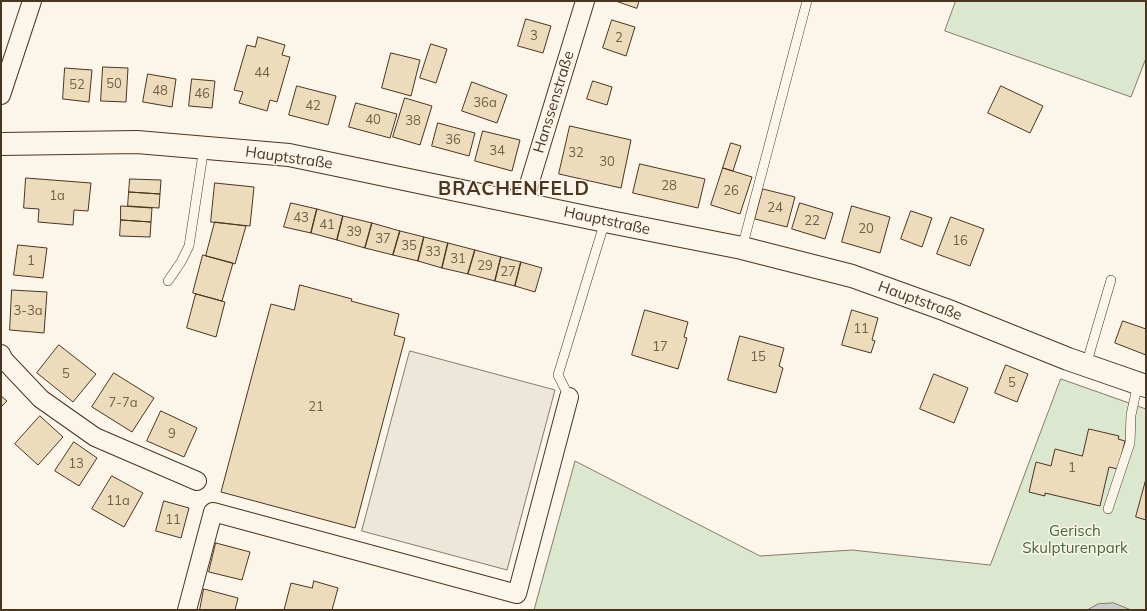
<!DOCTYPE html>
<meta charset="utf-8">
<style>
body{margin:0}
#map{position:relative;width:1147px;height:611px;overflow:hidden;background:#fbf6e9;font-family:Mulish,sans-serif}
canvas{display:block}
.frame{position:absolute;inset:0;border:2px solid #4a3520;pointer-events:none}
</style>
<div id="map">
<canvas width="1147" height="611"></canvas>
<div class="frame"></div>
</div>
<script>
const context = document.querySelector('canvas').getContext('2d');
context.lineJoin = 'round';
function paint(path, color) { context.fillStyle = color; context.fill(path, 'evenodd'); }
function strokePath(path, color, width, dash) { context.strokeStyle = color; context.lineWidth = width; context.lineCap = dash ? 'butt' : 'round'; context.setLineDash(dash || []); context.stroke(path); }
function label(font, color, halo, rows, align = 'center') {
  context.font = font + ' Mulish,sans-serif'; context.lineWidth = 3; context.setLineDash([]); context.textBaseline = 'middle'; context.strokeStyle = halo; context.fillStyle = color; for (const [text, x, y, turn = 0] of rows) {
    context.save(); context.translate(x, y); context.rotate((+turn || 0) * Math.PI / 180); context.textAlign = isNaN(turn) ? turn : align; if (halo) context.strokeText(text, 0, 0); context.fillText(text, 0, 0); context.restore();
  }
}
const green = new Path2D(`
 M956 1H1146V58L1131 97 945 31Z
 M1061 379 1146 409V610H534L575 461 760 556 852 550 990 565Z`);
paint(green, '#dce7d0');
strokePath(green, '#887966', 1);
const parking = new Path2D(`
 M410 351 555 390 507 570 362 531Z`);
paint(parking, '#ede7d9');
strokePath(parking, '#887966', 1);
const water = new Path2D(`
 M1114 603 1131 610H1087L1098 604Z`);
paint(water, '#c9cecd');
strokePath(water, '#887966', 1);
const building = new Path2D(`
 M616 1H639L637 8Z
 M526 19 551 26 543 53 518 46Z
 M612 20 635 27 626 56 603 48Z
 M258 37 285 45 282 55 290 57 277 102 270 100 267 111 239 103 243 92 234 90 247 45 255 47Z
 M431 44 447 49 436 83 420 78Z
 M391 53 420 60 411 96 382 88Z
 M103 67 128 68 126 102 101 101Z
 M65 68 92 70 89 102 63 99Z
 M148 74 176 79 172 107 143 102Z
 M192 79 215 81 212 108 189 106Z
 M593 81 612 87 607 105 587 99Z
 M472 82 507 95 497 123 462 111Z
 M297 86 336 96 328 125 289 115Z
 M1001 86 1043 106 1030 133 988 113Z
 M405 98 432 106 420 145 393 137Z
 M356 103 397 114 390 138 349 127Z
 M438 123 475 133 469 156 432 146Z
 M570 126 631 140 621 188 559 174Z
 M483 131 520 140 512 171 475 161Z
 M731 143 741 146 733 171 723 168Z
 M640 164 705 179 698 208 633 193Z
 M723 168 752 177 740 214 711 205Z
 M26 178 91 183 88 211 74 210 73 225 38 222 39 209 24 208Z
 M130 179 161 180 160 194 129 192Z
 M215 183 254 187 250 226 211 222Z
 M763 189 795 197 787 227 755 219Z
 M129 192 160 194 159 208 128 206Z
 M291 203 317 209 311 233 284 227Z
 M800 203 833 213 825 239 792 229Z
 M121 206 152 208 151 222 121 220Z
 M852 206 890 217 880 253 842 242Z
 M317 209 343 216 337 240 311 233Z
 M911 211 932 218 922 247 901 239Z
 M343 216 372 223 365 248 337 240Z
 M951 217 984 229 970 266 937 254Z
 M121 220 151 222 150 237 120 236Z
 M215 222 246 226 235 264 206 256Z
 M372 223 400 231 393 255 365 248Z
 M400 231 424 237 418 261 393 255Z
 M424 237 448 243 442 268 418 261Z
 M448 243 475 250 468 274 442 268Z
 M18 245 47 248 43 278 14 275Z
 M475 250 501 257 495 281 468 274Z
 M203 255 233 263 222 301 193 293Z
 M501 257 521 262 515 286 495 281Z
 M521 262 542 268 535 292 515 286Z
 M300 285 352 299 351 301 399 314 394 335 405 338 355 528 221 492 271 304 294 310Z
 M12 290 47 292 44 333 10 330Z
 M196 294 225 302 216 337 187 328Z
 M645 310 688 322 684 337 687 338 678 369 632 355Z
 M852 310 878 318 872 340 875 341 871 353 842 345Z
 M1123 321 1146 329V355L1115 343Z
 M740 336 784 348 779 366 783 368 776 393 728 380Z
 M59 345 96 374 73 402 37 373Z
 M1006 365 1028 374 1017 402 995 393Z
 M114 373 154 398 132 432 92 407Z
 M934 374 968 388 954 423 920 409Z
 M1 396 7 401 1 407Z
 M161 411 197 428 184 457 147 441Z
 M40 416 63 437 38 465 15 444Z
 M1089 429 1119 436 1118 439 1125 441 1118 469 1109 467 1100 506 1045 493V496L1029 492 1036 462 1051 466 1055 449 1082 456Z
 M74 442 97 458 79 486 55 471Z
 M112 476 143 493 124 527 92 509Z
 M1146 479V520L1136 517Z
 M164 501 189 508 181 538 156 531Z
 M216 543 250 552 242 580 209 572Z
 M314 581 338 588 332 610H284L291 583 312 588Z
 M204 589 238 598 235 610H200Z`);
paint(building, '#ecdcbc');
strokePath(building, '#4a3520', 1);
const lane = new Path2D(`
 M742 248 807 1
 M168 281 181 262 189 246 204 147
 M1086 365 1111 280
 M569 397 558 375 605 221
 M1108 509 1130 443 1131 415 1138 383`);
const street = new Path2D(`
 M1 95 32 1
 M523 204 585 1
 M1 354 4 360 41 399 95 437 197 481
 M187 610 213 512 517 594 569 397`);
const secondary = new Path2D(`
 M1 144 137 142 289 155 605 221 742 248 852 276 946 310 1068 359 1146 386`);
strokePath(lane, '#4a3520', 10);
strokePath(street, '#4a3520', 20);
strokePath(secondary, '#4a3520', 24);
strokePath(lane, '#fbf6e9', 9);
strokePath(street, '#fbf6e9', 18);
strokePath(secondary, '#fbf6e9', 22);
label('13px', '#725f47', null, [
 ["3",534,36],
 ["2",619,38],
 ["44",262,73],
 ["50",114,84],
 ["52",77,85],
 ["48",160,91],
 ["46",202,94],
 ["36a",485,103],
 ["42",313,106],
 ["40",373,120],
 ["38",413,121],
 ["36",453,140],
 ["34",497,151],
 ["32",576,153],
 ["30",607,162],
 ["28",669,186],
 ["26",731,191],
 ["1a",57,196],
 ["24",775,208],
 ["43",301,218],
 ["22",812,221],
 ["41",327,225],
 ["20",866,229],
 ["39",354,232],
 ["37",383,239],
 ["16",960,241],
 ["35",409,246],
 ["33",433,252],
 ["31",458,259],
 ["1",31,261],
 ["29",485,266],
 ["27",508,272],
 ["3-3a",28,311],
 ["11",861,329],
 ["17",660,347],
 ["15",758,357],
 ["5",66,374],
 ["5",1012,383],
 ["7-7a",123,403],
 ["21",316,407],
 ["9",172,434],
 ["13",76,464],
 ["1",1072,468],
 ["11a",118,501],
 ["11",173,520]
]);
label('15px', '#4a3520', '#fbf6e9', [
 ["Hanssenstraße",554,102,-73],
 ["Hauptstraße",289,158,8],
 ["Hauptstraße",607,221,12],
 ["Hauptstraße",920,301,20]
]);
label('15px', '#436837', '#fbf6e9', [
 ["Gerisch",1075,531],
 ["Skulpturenpark",1075,548]
]);
context.letterSpacing = '1px';
label('bold 19px', '#4a3520', '#fbf6e9', [
 ["BRACHENFELD",514,189]
]);
context.letterSpacing = '0px';
</script>
